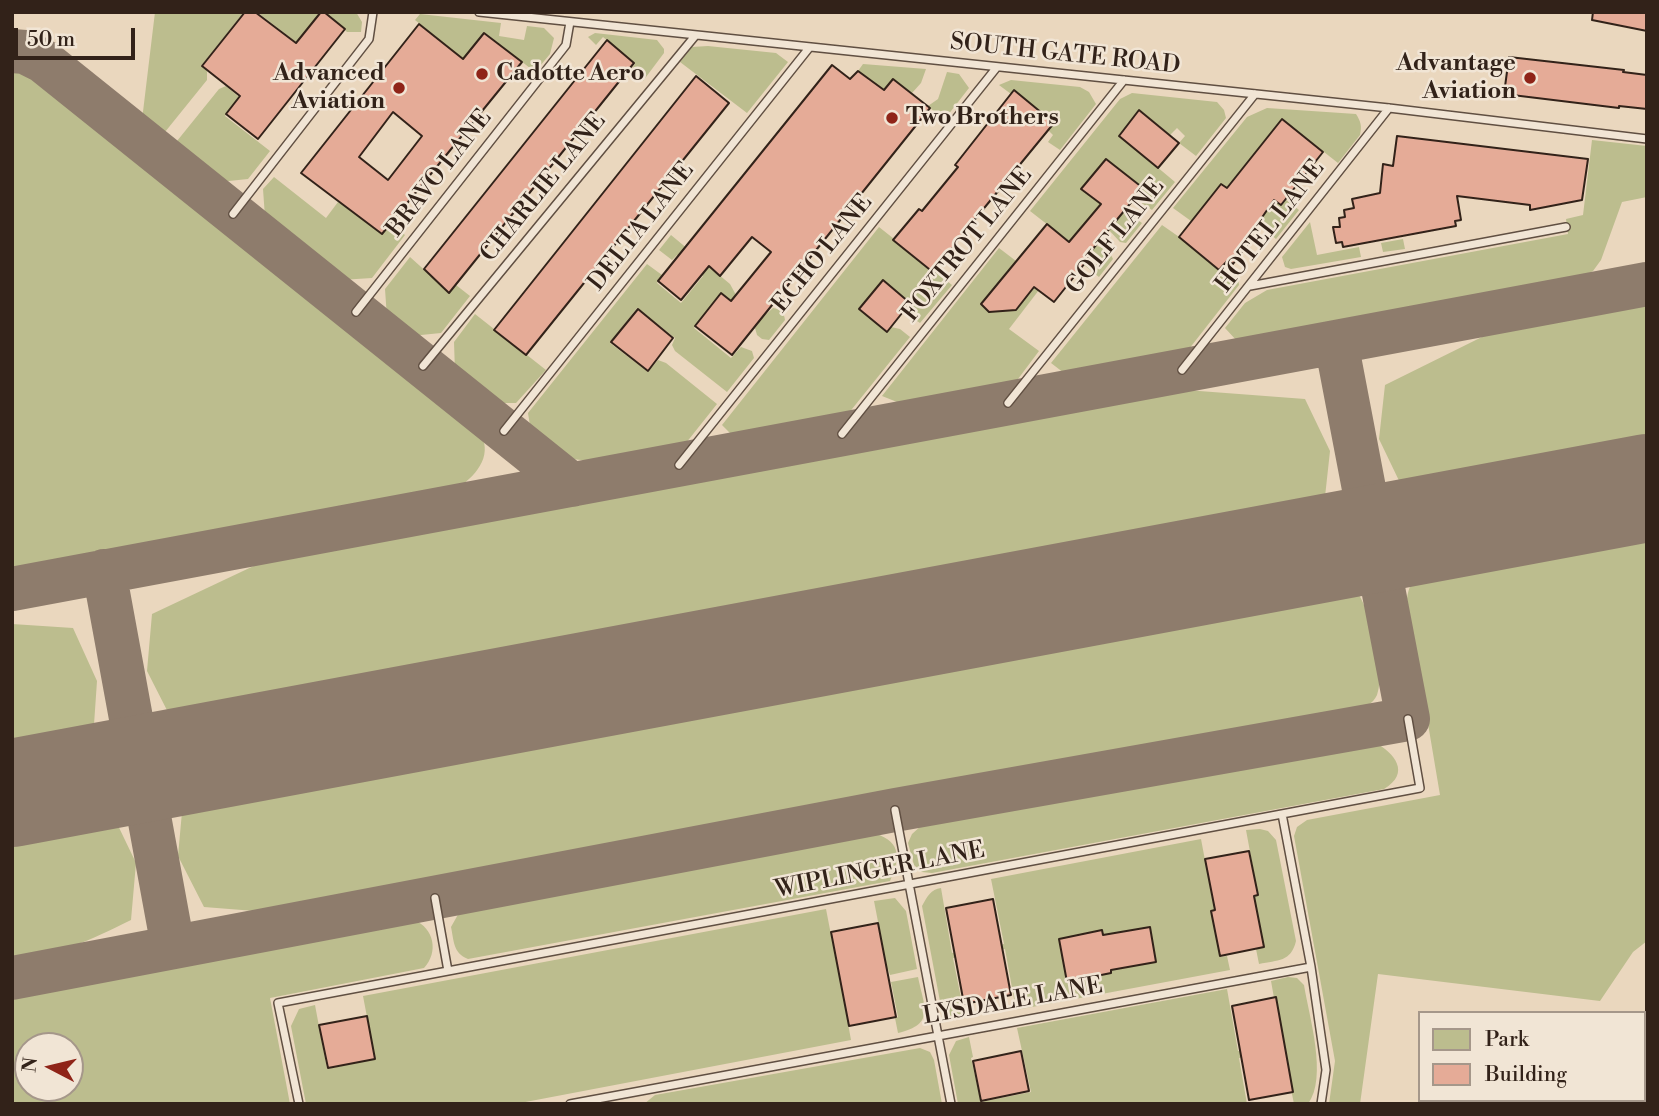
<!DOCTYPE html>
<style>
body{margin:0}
#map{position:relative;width:1659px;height:1116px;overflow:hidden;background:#ead7be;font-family:"Libre Bodoni",serif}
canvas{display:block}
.frame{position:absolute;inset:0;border:14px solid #322219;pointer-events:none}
.legend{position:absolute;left:1418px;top:1011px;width:228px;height:91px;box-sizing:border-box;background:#f1e5d5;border:2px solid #a5978a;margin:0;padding:9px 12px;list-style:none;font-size:21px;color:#322219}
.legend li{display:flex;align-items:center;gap:14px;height:35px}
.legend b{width:35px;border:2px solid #a5978a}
.north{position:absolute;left:14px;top:1032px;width:70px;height:70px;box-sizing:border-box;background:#f1e5d5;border:2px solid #a5978a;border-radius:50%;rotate:277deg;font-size:19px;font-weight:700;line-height:28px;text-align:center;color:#322219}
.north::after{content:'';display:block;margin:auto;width:24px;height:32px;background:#8f2418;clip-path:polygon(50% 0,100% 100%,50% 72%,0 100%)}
.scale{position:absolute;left:14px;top:28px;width:121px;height:32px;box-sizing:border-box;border:4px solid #322219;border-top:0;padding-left:9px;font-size:21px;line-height:24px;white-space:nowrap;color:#322219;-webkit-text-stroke:5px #f1e5d5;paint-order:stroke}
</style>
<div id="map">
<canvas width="1659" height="1116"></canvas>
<div class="frame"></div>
<ul class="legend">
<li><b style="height:19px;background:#bcbd8e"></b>Park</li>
<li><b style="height:19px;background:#e5ab97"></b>Building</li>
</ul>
<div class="north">N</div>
<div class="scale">50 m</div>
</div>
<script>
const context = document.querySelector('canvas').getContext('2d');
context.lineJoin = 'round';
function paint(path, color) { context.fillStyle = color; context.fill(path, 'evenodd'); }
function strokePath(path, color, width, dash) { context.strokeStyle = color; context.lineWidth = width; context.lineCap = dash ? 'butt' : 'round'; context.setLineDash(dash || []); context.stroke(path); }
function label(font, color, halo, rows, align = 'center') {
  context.font = font + ' "Libre Bodoni",serif'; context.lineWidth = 5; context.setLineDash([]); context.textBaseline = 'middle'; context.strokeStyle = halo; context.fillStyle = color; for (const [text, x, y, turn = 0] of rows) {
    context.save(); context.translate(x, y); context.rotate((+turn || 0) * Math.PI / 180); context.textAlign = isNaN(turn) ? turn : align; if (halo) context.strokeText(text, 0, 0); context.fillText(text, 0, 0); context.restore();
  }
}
paint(new Path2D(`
 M155 12H244L201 66 207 71V80L165 132 159 134 142 120Z
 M257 12H321L296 42Z
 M325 12H356L362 22 361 32H347Z
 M420 14 501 23 499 36 524 40 527 26 544 28 554 38 550 54 535 72 484 32 463 59 415 20Z
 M595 33 657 40 664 49V53L643 81 631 70 635 64 603 37 596 45 588 37Z
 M708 46 776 53 788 62 747 113 680 62 692 47Z
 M863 64 926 69 921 83 912 93 893 79 884 91 858 71Z
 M27 67 476 427C494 449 482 470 462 485L12 569V71Z
 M947 72 959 74 969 88 944 120 928 106 938 99Z
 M1011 80 1080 87 1089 92 1096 104 1060 150 1048 142 1053 135 1048 130 1054 123 1014 91 1011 94 999 85Z
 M226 86 239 97 225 116 270 151 248 179 219 182 176 148 177 141 219 89Z
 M1132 93 1217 102 1224 110 1226 118 1196 156 1179 143 1185 136 1177 128 1170 135 1140 110 1119 135 1175 182 1152 210 1140 202 1136 196 1143 188 1106 160 1081 188 1118 217 1124 211 1142 223 1126 243 1120 242 1109 230 1113 224 1096 210 1074 236 1091 251 1096 246C1104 247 1110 252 1113 259L1099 277 1084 265 1089 257 1030 211 1120 99Z
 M1267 108 1356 114C1361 122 1362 126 1360 135L1338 163 1282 119 1240 172 1280 205 1285 199 1299 210 1276 239 1258 224 1262 217 1191 221 1173 208 1247 117Z
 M1592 140 1647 146V197L1622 202 1601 260 1593 271 1578 279 1380 313 1237 341 1225 328 1245 303 1267 290 1568 234 1566 219 1583 215Z
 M274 177 326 218 338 202 390 223 405 235 372 278 341 280 265 217 263 189Z
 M1310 222 1317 255 1359 247 1361 257 1291 269 1285 267 1282 257Z
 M1162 225 1238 278 1239 285 1189 349 1064 373 1051 363Z
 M879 227 952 285 920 323 908 315 906 308 910 302 882 280 860 310 886 331 891 327 900 329 910 337 848 414 733 436 722 425Z
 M671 235 730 284 736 295 763 317 773 308C780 309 784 312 785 320L769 340 762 339 757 335 755 328 759 323 721 293 694 328 731 358 741 347 752 351 754 358 727 392 675 351 672 345 675 338 637 308 610 343 648 372 658 360 666 363 717 404 686 443 591 461 572 459 531 432 528 413 647 264 662 275 657 283 681 303 703 276 677 255 672 260 659 250Z
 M1403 239 1405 249 1383 252 1381 243Z
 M999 248 1016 261 981 304 990 312 1015 310 1034 287 1039 290 1009 329 1039 351 1015 383 902 404 882 396Z
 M410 257 449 292 456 285 470 296 441 333 411 336 387 318 385 289Z
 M1647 303V449L1412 494 1403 489 1379 439 1385 385 1490 333Z
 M475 314 546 370 516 403H495L455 372 454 342Z
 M1186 390 1305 399 1330 451 1324 506 1320 511 174 724 147 671 152 614 260 563Z
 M1647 525V941L1633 952 1600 1001 1378 974 1360 1104H1329L1335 1061 1294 836 1297 827 1307 820 1440 795 1407 599C1410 577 1420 573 1439 563Z
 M1323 586H1341L1357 592C1370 609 1386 674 1377 695 1373 704 1365 707 1356 712L280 913 204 907 178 856 183 801Z
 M12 624 73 628 97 681 93 739 12 754Z
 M1374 742C1395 753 1411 773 1384 789L932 873 922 872 914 865 908 843 912 834 922 825 1358 743Z
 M112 813 136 863 131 920C89 941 59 954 12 963V831Z
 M1260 829 1268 831 1276 840 1296 941C1291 962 1278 960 1259 964L1256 949 1264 947 1255 902 1211 911 1220 957 1227 956 1230 970 1016 1010 1005 949 953 958 965 1018H949L942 1012 922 906C927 897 931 889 941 888L952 953 1004 944 991 879 1201 839 1213 903 1258 895 1246 830Z
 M876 834C902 842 900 860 890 881L468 959C453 953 454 941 451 927L460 911Z
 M895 898 906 911 917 969 890 975 888 969 840 979 851 1040 515 1104H306L291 1026 299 1009 315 1005 327 1069 375 1059 363 996 826 909 838 971 886 963 874 901Z
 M414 920C434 928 439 952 424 968L270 998 290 1104H12V994ZM28 1046H70V1088H28Z
 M918 977C924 1007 936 1024 898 1033L895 1018 898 1017 891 982Z
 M1288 977 1297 978 1304 985C1309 1016 1328 1077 1308 1104H1294L1283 1049 1239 1058 1247 1104H958L949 1055 956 1041 969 1037 973 1057 971 1058 981 1102 1031 1092 1017 1028 1227 989 1238 1051 1282 1043 1271 981Z
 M920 1048 930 1052 934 1060 942 1104H644L655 1095Z`), '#bcbd8e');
strokePath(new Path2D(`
 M12 51 25 52 43 61 572 485
 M104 571 173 947
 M12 589 1647 284
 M12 978 895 810 1408 719 1336 342`), '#8e7c6c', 44);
strokePath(new Path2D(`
 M12 793 1647 488`), '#8e7c6c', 108);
const building = new Path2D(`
 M245 12H255L296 43 321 12H324L345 29 258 139 226 114 240 96 202 66Z
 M1593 12H1647V31L1592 20Z
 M419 24 463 59 484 33 522 62 382 234 301 173ZM393 112 422 136 388 180 359 157Z
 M607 40 634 63 449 293 424 269Z
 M1509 57 1624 70 1623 72 1647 75V109L1619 106V108L1504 94Z
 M832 65 850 79 858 71 884 90 893 79 930 108 732 355 695 326 721 293 731 301 771 252 752 237 720 276 709 266 681 300 658 281Z
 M696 76 729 103 526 355 494 330Z
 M1014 90 1054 123 962 235 934 273 893 240 919 209 922 211 958 167 955 165Z
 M1139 110 1179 143 1158 168 1119 136Z
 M1282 119 1323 152 1281 205 1274 200 1254 229 1257 232 1233 264 1228 260 1219 270 1179 237 1221 184 1227 188Z
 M1397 136 1588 159 1582 200 1530 210V205L1457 196 1461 220 1455 221 1456 226 1343 247 1342 242 1336 243 1333 227H1340L1339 218 1345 217 1344 210 1354 208 1352 199 1380 193 1383 164 1393 166Z
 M1106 159 1143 188 1087 256 1089 258 1054 302 1034 287 1016 310 989 312 981 304 1047 224 1069 242 1101 204 1081 189Z
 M883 280 910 303 887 332 859 309Z
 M638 309 673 338 648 371 611 342Z
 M1249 851 1258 895 1254 896 1264 947 1220 956 1211 911 1215 910 1205 859Z
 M993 899 1011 995 964 1004 946 908Z
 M878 923 896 1017 849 1026 831 932Z
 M1150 927 1156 962 1111 970V973L1067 982 1059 939 1102 930 1103 935Z
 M1276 997 1293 1092 1249 1100 1232 1006Z
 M367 1016 375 1059 328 1068 319 1025Z
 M1021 1051 1029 1091 981 1101 973 1061Z`);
paint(building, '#e5ab97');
strokePath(building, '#322219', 2);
const service = new Path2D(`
 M479 12 1389 108 1647 139
 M233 214 369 39 373 12
 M1250 286 1566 227
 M356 312 566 45 570 22
 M423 366 695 36
 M1182 370 1389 108
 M1008 403 1255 94
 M504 431 809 48
 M842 434 1124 80
 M679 465 997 67
 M895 810 951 1104
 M435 898 448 971
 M1311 967 1326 1070 1321 1104
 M299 1104 278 1003 1420 788 1408 719
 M570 1104 1311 967 1282 814`);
strokePath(service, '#604f42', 10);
strokePath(service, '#f1e5d5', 7);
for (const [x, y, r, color] of [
 [482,74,7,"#8f2418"],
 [1530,78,7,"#8f2418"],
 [399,88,7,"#8f2418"],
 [892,118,7,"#8f2418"]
]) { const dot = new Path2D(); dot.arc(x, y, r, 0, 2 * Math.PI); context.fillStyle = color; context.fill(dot); strokePath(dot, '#f1e5d5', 2.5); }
label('24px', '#322219', '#f1e5d5', [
 ["SOUTH GATE ROAD",1065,55,6],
 ["BRAVO LANE",440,174,-52],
 ["CHARLIE LANE",544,188,-51],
 ["DELTA LANE",642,227,-52],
 ["HOTEL LANE",1271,227,-52],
 ["GOLF LANE",1116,237,-51],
 ["FOXTROT LANE",968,245,-51],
 ["ECHO LANE",823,254,-51],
 ["WIPLINGER LANE",880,871,-11],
 ["LYSDALE LANE",1013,1002,-10]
]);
label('bold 24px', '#322219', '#f1e5d5', [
 ["Advantage",1516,64],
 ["Aviation",1516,92],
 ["Advanced",385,74],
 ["Aviation",385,102],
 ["Cadotte Aero",496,74,"left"],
 ["Two Brothers",906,118,"left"]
], 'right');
</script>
